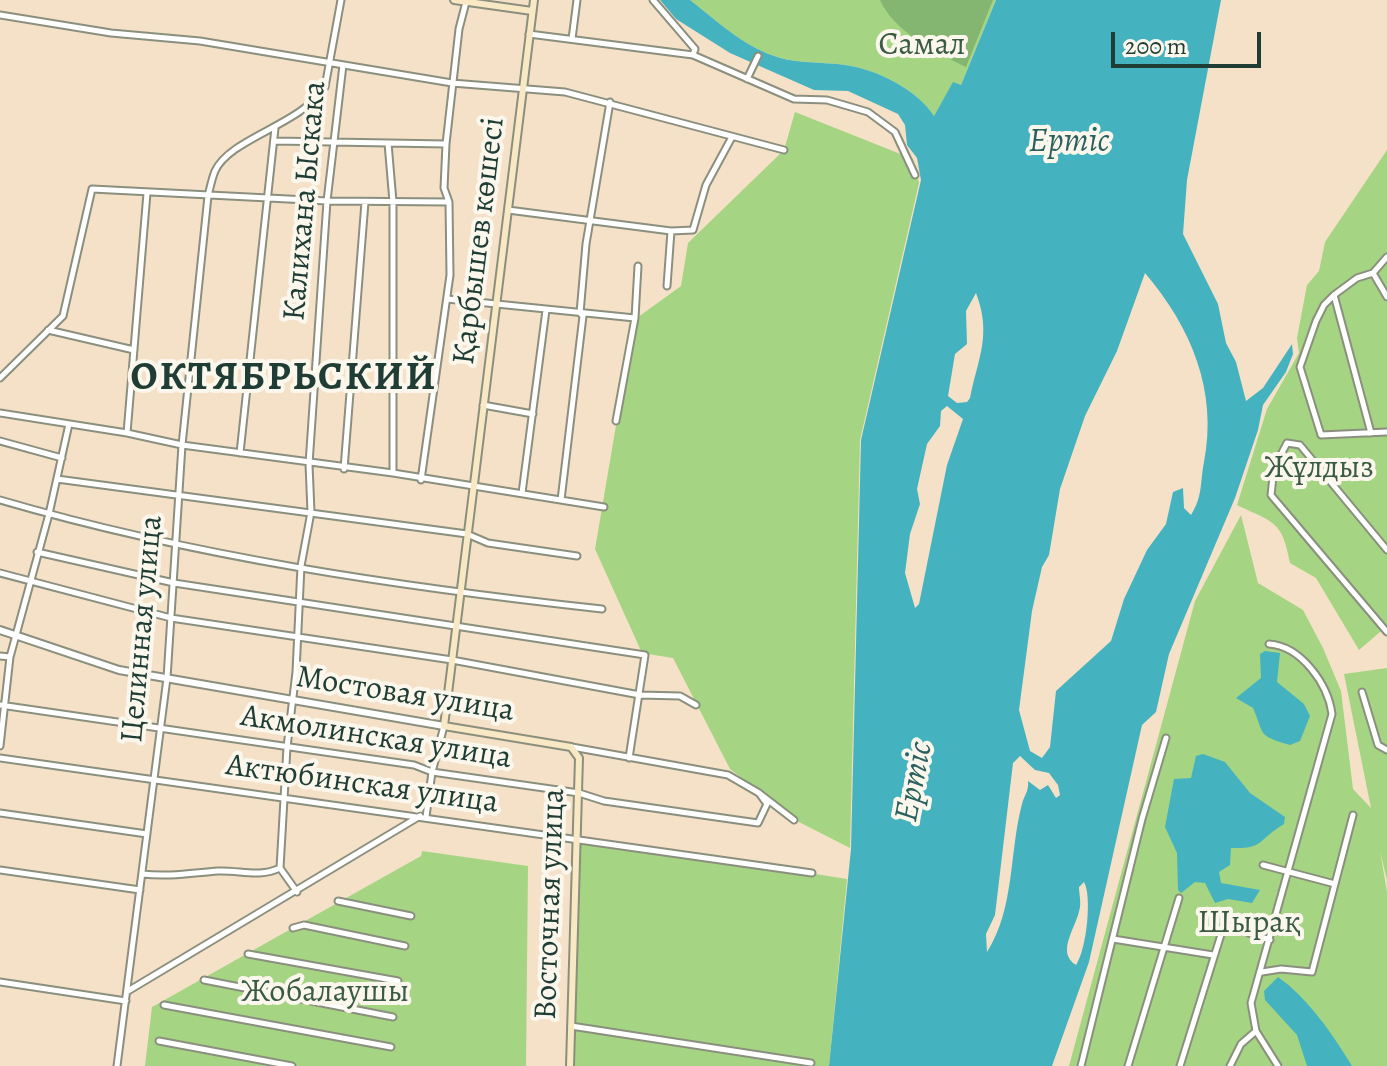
<!DOCTYPE html>
<meta charset="utf-8">
<style>
body{margin:0}
#map{position:relative;width:1387px;height:1066px;overflow:hidden;background:#f5e1c8;font-family:Alegreya,serif}
canvas{display:block}
.scale{position:absolute;left:1111px;top:32px;width:150px;height:36px;box-sizing:border-box;border:4px solid #1f3d34;border-top:0;padding-left:10px;font-size:24px;line-height:28px;white-space:nowrap;color:#1f3d34;-webkit-text-stroke:6px #fbf7ec;paint-order:stroke}
</style>
<div id="map">
<canvas width="1387" height="1066"></canvas>
<div class="scale">200 m</div>
</div>
<script>
const context = document.querySelector('canvas').getContext('2d');
context.lineJoin = 'round';
function paint(path, color) { context.fillStyle = color; context.fill(path, 'evenodd'); }
function strokePath(path, color, width, dash) { context.strokeStyle = color; context.lineWidth = width; context.lineCap = dash ? 'butt' : 'round'; context.setLineDash(dash || []); context.stroke(path); }
function label(font, color, halo, rows, align = 'center') {
  context.font = font + ' Alegreya,serif'; context.lineWidth = 8; context.setLineDash([]); context.textBaseline = 'middle'; context.strokeStyle = halo; context.fillStyle = color; for (const [text, x, y, turn = 0] of rows) {
    context.save(); context.translate(x, y); context.rotate((+turn || 0) * Math.PI / 180); context.textAlign = isNaN(turn) ? turn : align; if (halo) context.strokeText(text, 0, 0); context.fillText(text, 0, 0); context.restore();
  }
}
paint(new Path2D(`
 M690 0H996L961 85 953 83 934 116C918 90 876 69 845 65 816 61 796 65 766 53 736 40 715 19 690 0Z
 M795 112 913 159 919 183 860 440 850 848 797 821 730 769 673 658 642 653 595 549 634 320 681 286 688 243 784 150Z
 M1387 150V626L1359 650 1316 578 1290 563C1282 520 1274 523 1237 505L1267 409 1299 353 1297 338 1307 285 1319 271 1325 242Z
 M1241 515 1258 583 1303 610 1323 648 1341 691 1353 789 1371 808 1344 674 1387 668V880L1380 851 1387 892V1066H1069L1195 601Z
 M581 837 847 879 829 1066H569Z
 M422 851 528 866 526 1066H145L152 1007 421 856Z`), '#a5d483');
paint(new Path2D(`
 M880 0H993L966 67C936 52 894 32 880 0Z`), '#84b671');
paint(new Path2D(`
 M660 0H690C715 19 736 40 766 53 795 65 816 61 845 65 876 69 918 90 934 116L953 82 961 85 996 0H1221L1187 180 1183 234 1218 304 1226 343 1236 362 1246 401 1263 388 1292 344 1293 354 1286 372 1263 405 1258 430 1235 498 1169 654 1156 712 1142 725 1089 962 1052 1066H829L851 849 861 440 921 180 917 158 907 145 905 125 898 114 848 91 814 90 730 53 676 19ZM1145 273C1191 327 1218 391 1204 462 1200 482 1203 496 1191 515L1184 508 1183 488 1173 492 1166 524 1147 550 1124 599 1111 641 1056 691 1050 747 1042 758 1030 751 1019 710 1032 611 1042 567 1049 555 1060 489 1085 416 1117 351ZM976 293C992 335 978 358 970 398L967 402 957 403 948 396 955 354 967 344 966 311ZM947 406 963 419 947 465 919 604 915 608 905 573 910 534 920 504 917 489 927 444 940 426 941 411ZM1020 756 1035 770 1049 773 1058 785 1060 795 1056 798 1048 785 1040 790 1028 781C1029 792 1024 795 1022 804 1009 853 1015 908 987 952L986 934 995 915 1013 763ZM1084 882C1092 895 1087 949 1076 965 1055 952 1077 927 1080 907 1081 901 1079 893 1079 887Z
 M1265 651 1280 653 1277 682 1304 704 1310 716 1300 741 1290 745C1256 735 1265 735 1253 708L1236 698 1261 678 1260 654Z
 M1203 754 1225 762 1250 793 1285 817 1284 824C1257 840 1265 849 1231 848L1230 865 1219 872 1221 883 1260 890 1252 903 1228 899 1215 903 1205 883 1195 882 1181 893 1178 890 1177 853 1165 827 1174 779 1191 778 1196 756Z
 M1278 977C1308 998 1334 1036 1352 1066H1307L1297 1035 1265 1000 1264 991Z`), '#44b3bf');
const minor = new Path2D(`
 M653 0 695 49 693 55
 M0 15 111 33 200 41 452 83 565 92 784 150
 M529 34 693 55 794 99 827 100 868 112 895 132 915 175
 M572 39 577 0
 M747 79 758 56
 M275 141 446 144
 M388 143 393 202V473
 M508 210 671 231
 M1387 257 1373 273 1357 278 1334 295 1324 305 1316 321 1300 367 1321 435 1387 432
 M1373 273 1387 297
 M667 286 671 231 693 230 706 185 732 137
 M1334 295 1371 433
 M447 299 635 318
 M48 330 134 350
 M0 378 63 316 92 189 327 201 449 202
 M483 405 533 414
 M0 413 127 433 182 445 393 473 604 507
 M616 421 635 318 638 266
 M127 433 147 193
 M0 441 62 458
 M240 453 275 128
 M344 469 365 202
 M57 479 467 534 488 543 577 556
 M421 480 450 275 449 202 444 188 446 144 459 29 466 2
 M522 493 546 310
 M0 500C195 557 401 587 602 609
 M561 500 583 316 580 313 586 244 610 102
 M1387 550 1300 445 1287 443 1274 468 1271 495 1387 632
 M37 552 174 583 645 655 629 758
 M0 573 171 618 452 660 640 695 680 696 696 705
 M1269 644C1301 646 1328 684 1332 714L1251 1003 1256 1031 1278 1066
 M0 656 10 657
 M1362 692 1378 745 1387 750
 M0 705 414 765 432 772 579 793 604 801 758 823 767 804 759 793
 M0 746 10 657 49 514 69 424
 M572 747 728 775 759 793 794 820
 M0 758 812 873
 M0 813 147 834
 M426 817 432 772 444 726
 M1263 865 1335 884
 M0 870 140 890
 M142 874C169 877 191 873 218 871 240 870 259 878 280 868
 M297 892 280 868 287 747 296 672 301 566 311 512 309 464 327 201 343 65
 M338 901 411 916
 M293 928 304 925 405 946
 M1113 939 1213 955
 M248 954 398 981
 M1262 972 1281 969 1312 972 1353 815
 M204 980 393 1017
 M0 982 126 1001
 M128 991 420 816
 M164 1005 391 1047
 M571 1026 811 1063
 M159 1041 292 1066
 M117 1066 167 678 182 445 208 196C210 188 212 178 215 171 230 138 301 125 325 87L341 0
 M1081 1066 1142 819 1166 738
 M1128 1066 1179 898
 M1180 1066 1224 925 1270 940
 M1230 1066 1241 1044 1256 1031`);
const tertiary = new Path2D(`
 M0 630 119 670 444 726`);
const secondary = new Path2D(`
 M454 0 532 11
 M534 0 444 726 571 747 579 758 570 1066`);
strokePath(minor, '#8a8f7e', 9);
strokePath(tertiary, '#8a8f7e', 10);
strokePath(secondary, '#8a8f7e', 10);
strokePath(minor, '#fff', 5);
strokePath(tertiary, '#fff', 6);
strokePath(secondary, '#f8e8c3', 6);
label('32px', '#3a5b44', '#fbf7ec', [
 ["Самал",922,46],
 ["Жұлдыз",1319,469],
 ["Шырақ",1249,924],
 ["Жобалаушы",325,993]
]);
label('32px', '#1f3d34', '#fbf7ec', [
 ["Калихана Ыскака",306,201,-85],
 ["Қарбышев көшесі",480,241,-83],
 ["Целинная улица",143,629,-85],
 ["Мостовая улица",405,695,9],
 ["Акмолинская улица",376,738,9],
 ["Актюбинская улица",362,785,8],
 ["Восточная улица",551,904,-88]
]);
label('italic 34px', '#2a605e', '#fbf7ec', [
 ["Ертіс",1069,143],
 ["Ертіс",915,782,-79]
]);
context.letterSpacing = '2px';
label('bold 40px', '#1f3d34', '#fbf7ec', [
 ["ОКТЯБРЬСКИЙ",284,379]
]);
context.letterSpacing = '0px';
</script>
